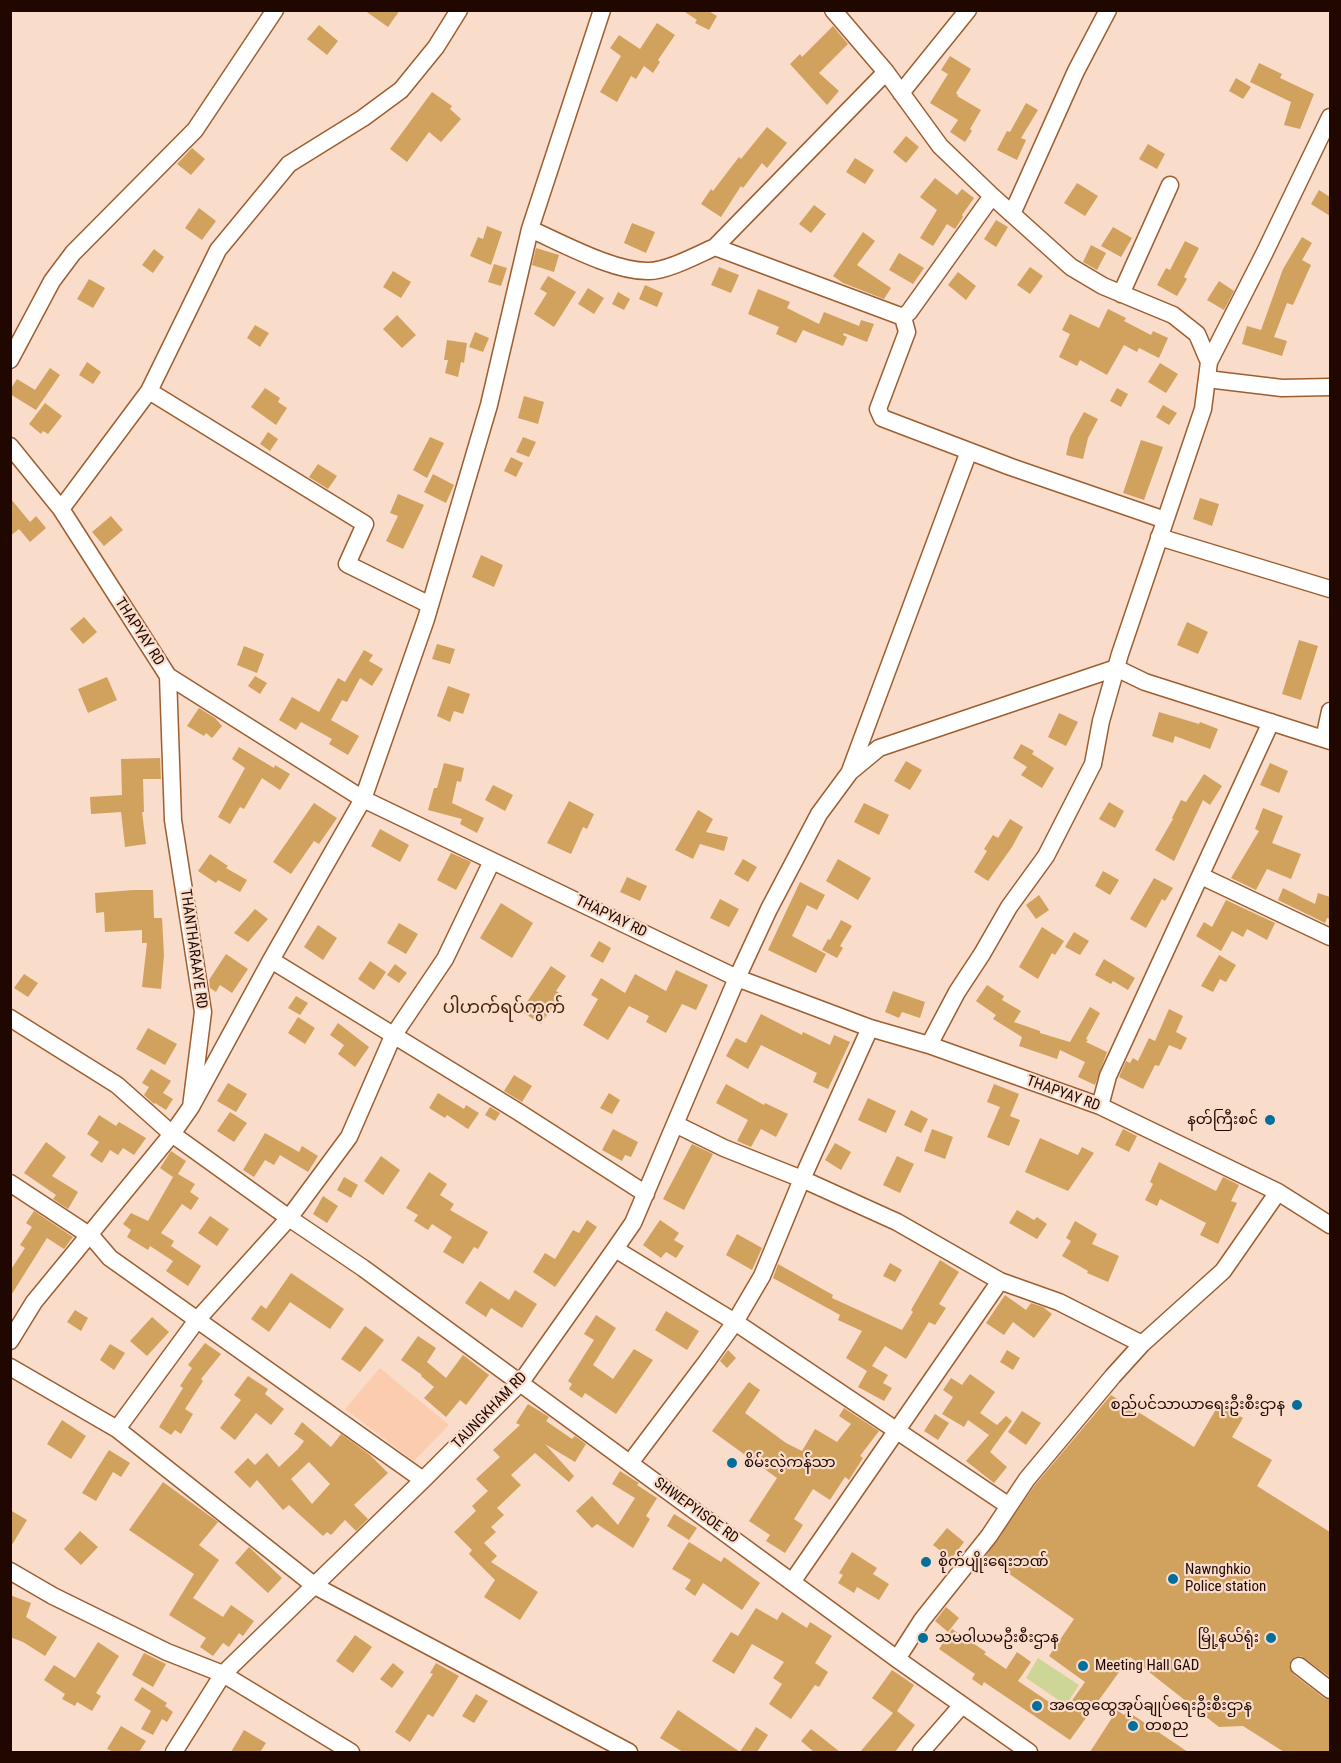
<!DOCTYPE html>
<meta charset="utf-8">
<style>
body{margin:0}
#map{position:relative;width:1341px;height:1763px;overflow:hidden;background:#f9dcc9;font-family:"Roboto Condensed",sans-serif}
canvas{display:block}
.frame{position:absolute;inset:0;border:12px solid #200800;pointer-events:none}
</style>
<div id="map">
<canvas width="1341" height="1763"></canvas>
<div class="frame"></div>
</div>
<script>
const context = document.querySelector('canvas').getContext('2d');
context.lineJoin = 'round';
function paint(path, color) { context.fillStyle = color; context.fill(path, 'evenodd'); }
function strokePath(path, color, width, dash) { context.strokeStyle = color; context.lineWidth = width; context.lineCap = dash ? 'butt' : 'round'; context.setLineDash(dash || []); context.stroke(path); }
function label(font, color, halo, rows, align = 'center') {
  context.font = font + ' "Roboto Condensed","Noto Sans Myanmar",sans-serif'; context.lineWidth = 4.5; context.setLineDash([]); context.textBaseline = 'middle'; context.strokeStyle = halo; context.fillStyle = color; for (const [text, x, y, turn = 0] of rows) {
    context.save(); context.translate(x, y); context.rotate((+turn || 0) * Math.PI / 180); context.textAlign = isNaN(turn) ? turn : align; if (halo) context.strokeText(text, 0, 0); context.fillText(text, 0, 0); context.restore();
  }
}
paint(new Path2D(`
 M380 1368 449 1425 414 1461 345 1409Z`), '#fcccae');
paint(new Path2D(`
 M1038 1658 1079 1685 1066 1705 1026 1678Z`), '#cdd696');
paint(new Path2D(`
 M364 10H400L388 27Z
 M682 10H707L717 16 709 30 695 23 697 20Z
 M657 23 675 35 658 60 660 62 653 73 644 66 636 79 631 76 617 102 600 92 621 56 610 48 619 35 640 49Z
 M319 25 338 41 327 55 307 39Z
 M833 26 848 44 819 73 839 91 827 105 790 64 800 54 802 57Z
 M950 56 971 69 956 93 958 95 957 96 981 110 970 129 972 131 965 142 950 132 958 120 930 103 948 74 941 70Z
 M1259 63 1282 74 1280 78 1314 94 1300 129 1284 125 1291 102 1250 82Z
 M1236 78 1251 87 1243 99 1229 91Z
 M432 92 452 106 450 109 461 119 441 142 429 132 407 162 390 149Z
 M1026 103 1038 110 1021 138 1026 140 1017 160 997 150 1007 131 1010 132Z
 M767 127 787 143 767 168 762 163 743 188 741 186 721 217 701 204 711 189 713 191 739 157 741 159Z
 M906 136 919 147 906 163 893 152Z
 M1148 144 1165 154 1157 169 1139 159Z
 M192 148 205 159 191 175 177 164Z
 M855 158 874 170 865 184 846 172Z
 M935 178 957 195 962 189 974 198 962 215 963 217 955 229 947 224 933 246 920 238 937 210 920 197Z
 M1077 183 1098 196 1085 216 1064 203Z
 M1319 190 1330 197V216L1311 204Z
 M814 205 826 214 811 233 799 224Z
 M199 208 216 221 202 240 185 228Z
 M996 220 1008 227 996 247 984 239Z
 M632 223 655 232 646 253 624 243Z
 M487 226 502 232 491 265 470 256 478 237 483 239Z
 M1113 227 1132 238 1121 257 1101 246Z
 M863 232 875 241 857 265 891 288 884 299 843 283 833 276Z
 M1302 237 1312 243 1302 260 1311 265 1293 305 1287 303 1274 337 1287 341 1282 356 1242 344 1247 326 1261 330 1283 269Z
 M1185 241 1199 248 1184 277 1187 279 1177 296 1157 285 1166 268 1170 270Z
 M1091 245 1106 253 1097 270 1083 262Z
 M536 248 559 255 554 272 532 265Z
 M154 249 164 257 153 273 142 265Z
 M899 253 924 268 913 284 889 270Z
 M494 264 507 268 501 286 488 282Z
 M719 267 739 275 731 293 711 285Z
 M1030 267 1043 276 1030 294 1017 285Z
 M393 271 411 282 401 298 383 287Z
 M958 272 976 286 966 300 948 285Z
 M548 276 576 292 554 327 534 314 547 293 540 289Z
 M89 279 105 288 93 308 77 299Z
 M1219 281 1234 291 1224 310 1207 300Z
 M645 285 663 293 657 307 639 299Z
 M588 288 604 298 594 314 578 304Z
 M758 289 790 302 787 308 819 324 824 312 859 326 861 320 874 324 867 342 844 333 843 335 847 337 843 346 803 330 796 343 776 334 779 327 748 314Z
 M618 292 630 299 624 310 612 304Z
 M1108 309 1126 318 1124 321 1151 335 1153 331 1168 338 1159 358 1139 348 1137 352 1124 345 1107 375 1080 360 1077 366 1059 357 1070 334 1062 330 1070 314 1099 328Z
 M397 315 416 335 402 348 383 329Z
 M255 325 269 333 260 347 247 338Z
 M475 332 489 338 483 352 469 347Z
 M447 340 467 343 464 363 461 362 458 377 445 373 448 360H444Z
 M87 362 101 372 93 384 79 375Z
 M1160 363 1178 374 1166 393 1148 382Z
 M50 368 60 375 36 410 10 394V390L17 379 35 390Z
 M265 388 280 398 278 402 287 408 276 425 251 407Z
 M1117 388 1128 394 1121 407 1110 401Z
 M524 396 544 402 538 424 518 418Z
 M45 403 62 416 48 434 43 431 41 434 29 424Z
 M1163 405 1177 413 1169 425 1156 417Z
 M1084 412 1098 419 1088 438 1083 459 1066 455 1070 437Z
 M268 432 278 439 270 451 260 444Z
 M430 437 444 443 427 478 413 470Z
 M523 437 536 442 529 457 516 452Z
 M1141 440 1163 447 1144 500 1123 493Z
 M511 457 523 463 516 477 504 471Z
 M318 464 337 476 328 489 309 477Z
 M433 474 454 485 446 503 424 492Z
 M398 494 424 505 403 549 386 541 398 516 390 513Z
 M10 498 30 522 36 516 46 528 30 542 19 529 10 536Z
 M1200 498 1219 504 1212 526 1193 519Z
 M111 516 123 530 104 546 92 532Z
 M481 555 503 565 494 587 472 577Z
 M84 617 97 632 83 644 70 629Z
 M1187 622 1208 632 1198 654 1177 645Z
 M1299 640 1318 646 1301 700 1282 694Z
 M437 644 455 649 450 664 432 659Z
 M244 646 264 654 257 673 237 665Z
 M364 650 373 655 369 661 383 669 372 686 360 678 347 702 342 700 331 720 359 736 348 755 329 744 332 739 301 722 296 730 279 720 292 697 319 712 338 678 345 682Z
 M255 676 267 683 260 694 248 686Z
 M107 677 117 700 88 713 78 689Z
 M448 686 470 694 463 714 454 711 450 722 437 716Z
 M199 708 215 718 222 726 212 738 206 733 204 736 187 726Z
 M1159 712 1199 724 1200 722 1218 729 1210 749 1175 736 1173 743 1152 736Z
 M1059 713 1078 722 1066 746 1048 737Z
 M1021 744 1034 751 1032 754 1054 768 1042 788 1021 775 1027 767 1013 758Z
 M239 747 274 768 275 765 290 774 280 790 262 778 244 809 240 807 230 824 218 817 245 768 232 759Z
 M160 758 161 779H143L144 812H142L146 844 125 847 121 812 91 814 90 797 122 795 121 759Z
 M906 761 922 770 910 790 894 781Z
 M444 763 464 768 461 782 457 781 452 803 484 818 477 833 460 824 462 819 428 810 434 788H437Z
 M1270 763 1288 771 1279 793 1260 785Z
 M1204 774 1222 786 1210 805 1203 800 1174 861 1155 850 1173 819 1172 818 1181 800 1186 802Z
 M493 785 513 795 505 811 485 800Z
 M569 801 594 814 587 829 583 827 571 854 547 843Z
 M1109 802 1124 811 1115 828 1099 819Z
 M314 803 337 818 319 844 314 841 291 874 273 862Z
 M864 803 889 815 879 835 854 822Z
 M1263 808 1283 816 1272 843 1301 854 1291 879 1267 869 1256 890 1231 878 1259 831 1255 829Z
 M698 810 713 819 706 832 728 837 724 851 700 844 693 859 675 850Z
 M1010 819 1023 827 1012 847 988 881 974 872 987 851 984 849 993 835 998 838Z
 M380 829 409 845 400 862 371 846Z
 M451 853 471 862 456 890 437 880Z
 M210 854 228 866 226 868 247 880 240 892 218 880 216 883 198 871Z
 M743 859 757 867 748 882 734 874Z
 M838 859 871 878 858 900 826 881Z
 M1103 871 1119 880 1110 895 1095 886Z
 M627 877 647 886 640 901 620 892Z
 M1154 878 1173 888 1165 901 1162 899 1146 928 1130 919Z
 M800 882 825 895 817 910 807 905 792 936 826 954 816 973 768 950Z
 M1283 888 1315 904 1318 893 1330 897V919L1327 918 1325 923 1278 900Z
 M133 890H153L154 918H162L164 955 161 989 142 987 147 943H142V930L105 932 104 912 96 913 95 893Z
 M1039 895 1049 910 1036 919 1026 905Z
 M720 899 739 909 729 927 710 918Z
 M1226 900 1275 923 1267 940 1247 929 1243 937 1232 931 1221 951 1196 936 1204 922 1212 927Z
 M501 903 533 923 512 958 480 938Z
 M255 909 268 919 248 942 234 933Z
 M841 920 852 926 840 946 843 948 837 958 822 950 828 939 830 940Z
 M399 923 418 934 406 954 387 943Z
 M318 925 337 938 323 960 304 947Z
 M1042 927 1064 941 1055 955 1052 953 1038 979 1019 967Z
 M1074 932 1089 941 1080 955 1065 947Z
 M599 941 611 948 603 963 590 956Z
 M226 954 248 969 232 993 220 985 216 992 210 988 209 980Z
 M1219 955 1236 965 1226 982 1220 979 1213 992 1201 986Z
 M1104 959 1135 978 1128 990 1113 981 1111 984 1095 975Z
 M370 961 386 972 374 990 358 979Z
 M395 964 407 973 399 983 387 975Z
 M551 966 566 976 556 991 561 994 541 1024 521 1011Z
 M676 970 708 985 696 1010 682 1004 666 1033 646 1022 649 1016 629 1006 608 1040 583 1025 598 999 591 995 601 978 625 993 635 974 666 991Z
 M24 974 38 983 28 997 14 988Z
 M987 985 1004 996 1002 1000 1021 1011 1014 1022 1040 1031V1033L1070 1042 1090 1007 1100 1013 1086 1039 1088 1040 1086 1042 1107 1052 1095 1085 1078 1077 1085 1062 1060 1050 1057 1059 1019 1046 1022 1037 993 1019 996 1015 976 1001Z
 M893 991 925 1002 920 1018 902 1012 899 1018 885 1012Z
 M296 996 308 1003 300 1015 288 1008Z
 M1169 1009 1183 1016 1176 1032 1187 1038 1181 1050 1169 1045 1159 1066 1155 1065 1143 1089 1119 1077 1126 1061 1130 1063 1133 1058 1138 1061 1149 1038 1155 1041Z
 M761 1014 802 1035 803 1032 830 1045 834 1035 850 1042 828 1089 813 1082 817 1073 761 1045 748 1069 726 1056 736 1038 746 1043Z
 M298 1017 315 1028 305 1044 288 1033Z
 M338 1023 369 1047 355 1067 338 1054 344 1045 330 1035Z
 M148 1028 177 1044 165 1065 136 1049Z
 M151 1069 171 1081 163 1093 173 1099 166 1110 155 1103 154 1104 144 1095 149 1087 142 1083Z
 M514 1075 532 1086 522 1102 504 1091Z
 M228 1083 247 1094 236 1112 217 1101Z
 M726 1084 764 1105 765 1103 788 1114 776 1137 761 1129 751 1147 737 1141 748 1120 716 1103Z
 M994 1084 1019 1094 1010 1116 1020 1120 1009 1146 987 1137 1000 1107 987 1102Z
 M438 1093 464 1109 466 1105 479 1113 468 1129 447 1115 445 1118 429 1108Z
 M609 1093 620 1100 612 1114 600 1108Z
 M868 1098 896 1111 886 1133 858 1120Z
 M490 1107 500 1113 495 1121 485 1115Z
 M911 1110 928 1119 921 1133 904 1125Z
 M230 1112 247 1123 234 1142 217 1131Z
 M99 1115 116 1126 119 1122 146 1138 134 1155 123 1148 118 1155 110 1150 102 1163 90 1155 99 1142 87 1134Z
 M613 1129 638 1142 631 1157 625 1155 622 1161 602 1150Z
 M932 1129 953 1137 945 1159 924 1151Z
 M1123 1129 1137 1136 1129 1152 1115 1145Z
 M265 1133 299 1152 302 1146 318 1156 308 1172 280 1155 274 1165 265 1160 254 1177 243 1170Z
 M1040 1138 1078 1155 1082 1147 1094 1153 1068 1191 1025 1172Z
 M46 1142 66 1157 52 1176 78 1192 68 1209 53 1199 56 1195 24 1173Z
 M835 1143 851 1152 841 1170 825 1160Z
 M692 1144 713 1154 684 1210 663 1199Z
 M171 1151 186 1161 178 1174 195 1184 190 1192 199 1198 191 1210 182 1204 161 1233 174 1241 171 1246 201 1266 188 1286 166 1271 173 1261 150 1246 148 1250 127 1237 131 1230 123 1224 131 1213 148 1221 173 1177 160 1168Z
 M381 1156 400 1170 383 1195 364 1181Z
 M897 1156 914 1164 900 1193 883 1185Z
 M1159 1162 1216 1191 1223 1177 1239 1185 1231 1201 1237 1203 1218 1244 1200 1235 1206 1223 1160 1199 1157 1206 1145 1200 1153 1184 1150 1182Z
 M429 1172 447 1184 440 1195 454 1204 450 1210 488 1232 478 1249 474 1247 463 1264 443 1252 452 1237 432 1224 428 1230 414 1221 418 1215 406 1208Z
 M344 1177 358 1185 351 1198 337 1190Z
 M323 1196 338 1206 327 1223 313 1214Z
 M1017 1210 1034 1220 1037 1217 1047 1224 1037 1239 1009 1223Z
 M34 1211 73 1237 64 1249 47 1238 10 1297V1271L25 1248 20 1245 32 1227 26 1223Z
 M210 1216 229 1229 217 1246 198 1233Z
 M587 1220 597 1227 555 1287 533 1272 545 1253 555 1259 573 1230 579 1233Z
 M660 1220 679 1233 674 1240 684 1246 676 1258 666 1252 661 1258 643 1245Z
 M1075 1221 1097 1234 1092 1244 1119 1256 1108 1282 1087 1273 1088 1271 1062 1256 1071 1241 1066 1238Z
 M737 1234 762 1248 752 1270 726 1255Z
 M940 1260 959 1272 939 1304 946 1308 935 1325 929 1322 906 1359 885 1346 872 1366 888 1375 883 1383 892 1388 884 1401 858 1387 867 1371 846 1358 862 1331 838 1320 840 1315 773 1278 778 1264 833 1295 832 1298 902 1330 913 1312 911 1310Z
 M890 1263 902 1270 895 1282 883 1276Z
 M291 1273 344 1309 330 1329 290 1302 269 1332 251 1319 261 1305 266 1309Z
 M480 1281 509 1300 515 1290 537 1304 522 1328 491 1308 486 1317 465 1303Z
 M1005 1295 1026 1310 1031 1303 1043 1307 1052 1314 1034 1338 1013 1322 1004 1335 986 1323Z
 M75 1310 88 1318 81 1331 67 1322Z
 M666 1311 699 1331 687 1350 655 1330Z
 M596 1315 616 1328 593 1365 613 1379 634 1349 653 1360 616 1414 585 1393 582 1398 569 1389 572 1384 568 1381 594 1340 584 1334Z
 M152 1317 169 1332 147 1356 130 1341Z
 M365 1326 384 1340 360 1372 341 1359Z
 M418 1336 436 1348 427 1362 446 1378 463 1355 489 1375 466 1405 460 1400 446 1417 424 1398 434 1387 421 1376 422 1375 401 1360Z
 M205 1343 221 1354 201 1379 203 1381 185 1409 193 1414 181 1434 175 1430 171 1435 159 1427 183 1388 180 1386 192 1368 188 1365Z
 M110 1344 125 1353 114 1370 100 1360Z
 M728 1350 736 1358 727 1368 720 1361Z
 M1007 1350 1020 1358 1013 1370 1000 1362Z
 M970 1374 995 1392 980 1413 997 1425 1006 1416 1012 1421 990 1452 1007 1467 994 1483 966 1461 989 1435 968 1420 964 1427 942 1414 953 1397 943 1390 951 1378 962 1385Z
 M248 1376 268 1389 265 1394 284 1409 271 1425 256 1413 235 1440 220 1428 241 1400 234 1395Z
 M749 1382 760 1390 745 1413 786 1443 802 1451 815 1429 837 1442 851 1424 839 1416 844 1408 879 1431 860 1456 863 1458 849 1480 845 1477 830 1500 813 1489 794 1519 803 1525 785 1553 766 1541 770 1535 749 1521 777 1478 712 1431Z
 M1111 1395 1194 1447 1219 1404 1243 1418 1232 1437 1272 1460 1257 1486 1330 1532V1677L1301 1656 1295 1657 1289 1665 1293 1674 1324 1698 1330 1700V1752H1284L1243 1726 1219 1727 1130 1657 1070 1740 984 1682 982 1686 972 1679 975 1674 939 1649 952 1629 986 1652 984 1654 1006 1669 1017 1652 1031 1662 1018 1681 1064 1712 1085 1682 1049 1656 1074 1619 985 1557 1035 1485Z
 M528 1404 549 1417 546 1421 572 1439 575 1436 586 1444 575 1462 545 1444 574 1476 569 1482 535 1453 511 1475 521 1485 497 1508 504 1515 491 1527 496 1532 484 1543 497 1556 491 1562 538 1592 520 1620 484 1597 495 1580 469 1554 472 1550 454 1532 476 1511 472 1506 488 1491 476 1479 500 1457 493 1450 520 1425 516 1423Z
 M1022 1411 1041 1423 1026 1445 1008 1432Z
 M935 1414 949 1423 938 1440 924 1431Z
 M62 1420 86 1436 71 1459 47 1444Z
 M302 1422 331 1447 341 1434 370 1455 388 1473 354 1505 368 1519 356 1531 345 1520 331 1535 327 1532 323 1536 289 1505 283 1510 257 1480 250 1488 234 1472 248 1458 255 1465 267 1453 279 1467 298 1449 304 1441 294 1434ZM309 1462 330 1484 312 1504 291 1479Z
 M109 1450 130 1463 121 1477 113 1472 96 1501 82 1493Z
 M620 1471 634 1480 639 1483 637 1485 657 1498 646 1516 650 1519 633 1548 597 1524 592 1528 576 1511 592 1496 618 1525 635 1498 612 1484Z
 M163 1482 218 1522 199 1545 219 1560 193 1598 223 1617 231 1605 254 1621 243 1636 239 1633 229 1647 223 1643 213 1656 200 1647 206 1638 169 1615 194 1574 129 1530Z
 M10 1510 27 1520 10 1548Z
 M674 1514 697 1528 689 1540 667 1526Z
 M947 1528 964 1542 951 1559 933 1545Z
 M80 1531 98 1547 81 1565 64 1549Z
 M689 1542 721 1562 724 1557 760 1583 742 1610 703 1583 695 1596 685 1589 691 1580 672 1569Z
 M249 1547 282 1578 268 1593 235 1563Z
 M852 1552 877 1568 873 1574 889 1584 879 1600 857 1587 854 1593 838 1583 843 1575 839 1573Z
 M10 1595 31 1603 26 1617 57 1637 45 1656 23 1642 10 1637Z
 M946 1607 959 1618 948 1632 935 1621Z
 M756 1608 777 1620 782 1612 807 1628 810 1622 832 1636 815 1663 828 1672 819 1687 815 1685 791 1719 769 1704 782 1684 773 1678 784 1662 752 1644 734 1674 712 1661 731 1632 738 1636Z
 M355 1635 372 1647 353 1673 336 1661Z
 M98 1642 119 1656 96 1693 101 1696 92 1711 77 1702 75 1706 62 1699 65 1694 44 1680 54 1665 75 1678Z
 M144 1653 166 1664 153 1687 132 1675Z
 M393 1663 404 1672 392 1688 380 1679Z
 M436 1663 459 1676 433 1717 428 1714 410 1742 395 1732 433 1674 430 1673Z
 M892 1670 914 1685 897 1711 915 1725 895 1752H860L893 1713 872 1698Z
 M142 1687 167 1703 165 1706 173 1712 167 1722 162 1719 153 1735 141 1729 151 1711 134 1700Z
 M476 1694 488 1701 474 1723 462 1716Z
 M678 1710 740 1752 756 1727 768 1735 757 1752H683L660 1738Z
 M1117 1710 1124 1715 1127 1711 1188 1752H1090Z
 M121 1726 146 1741 139 1752H114L107 1749Z
 M811 1729 840 1752H814L801 1741Z
 M244 1730 266 1743 260 1752H231Z`), '#d1a15e');
const minor = new Path2D(`
 M833 10 886 72 940 146 992 196 1071 267 1103 286 1173 315 1197 334 1209 362 1203 409 1120 654 1101 721 1093 764 1046 856 1009 907 982 954 957 992 929 1045
 M901 93 968 10
 M1012 214 1076 71 1108 10
 M530 229C562 243 614 272 649 271 667 271 697 255 715 247L886 72
 M715 247 903 317
 M1121 294 1170 185
 M903 317 907 332 878 409 882 418 1011 467 1165 520
 M903 317 909 312 992 196
 M10 360 52 281 73 253 195 130 275 10
 M1209 362 1264 254 1330 117
 M1207 379 1282 388 1330 387
 M149 391 365 524 347 564 430 605
 M10 446 61 509 168 676 363 799 737 978 870 1028 929 1045 1100 1106 1278 1192 1330 1225
 M61 509 149 391 218 250 289 164 363 118 401 90 436 47 459 10
 M1159 537 1330 589
 M1324 739 1330 711
 M850 771 969 451
 M1201 876 1330 937
 M271 960 517 1111 646 1194
 M10 1018 117 1085 172 1134 289 1218 363 1268 897 1659 1029 1752
 M1100 1106 1108 1076 1271 722
 M191 1107 271 960 363 799 426 619 489 405 530 229 602 10
 M675 1124 724 1148 802 1179 897 1222 1000 1281 1059 1302 1142 1344
 M10 1183 92 1237 110 1258 423 1480
 M615 1249 735 1322 1009 1506
 M10 1341 34 1302 172 1134 191 1107 203 1012 173 820 168 676
 M10 1367 117 1429 315 1586 629 1752
 M117 1429 197 1320 289 1218 349 1137 393 1036 445 959 492 861
 M630 1463 707 1361 735 1322 762 1276 802 1179 870 1028
 M10 1571 53 1596 167 1652 223 1674 351 1752
 M792 1582 1000 1281
 M897 1659 922 1620 989 1536 1027 1479 1113 1376 1142 1344 1223 1271 1278 1192
 M1299 1666 1330 1690
 M174 1752 223 1674 423 1480 521 1382 615 1249 633 1223 737 978 769 909 819 814 850 772 879 748 1116 668 1145 682 1330 741
 M921 1752 962 1705`);
strokePath(minor, '#9d5e30', 19);
strokePath(minor, '#fff', 16);
for (const [x, y, r, color] of [
 [1270,1120,6,"#006f9b"],
 [1297,1405,6,"#006f9b"],
 [732,1463,6,"#006f9b"],
 [926,1562,6,"#006f9b"],
 [1173,1579,6,"#006f9b"],
 [923,1638,6,"#006f9b"],
 [1271,1638,6,"#006f9b"],
 [1083,1666,6,"#006f9b"],
 [1037,1706,6,"#006f9b"],
 [1133,1726,6,"#006f9b"]
]) { const dot = new Path2D(); dot.arc(x, y, r, 0, 2 * Math.PI); context.fillStyle = color; context.fill(dot); strokePath(dot, '#f9dcc9', 2); }
label('15px', '#200800', '#f9dcc9', [
 ["THAPYAY RD",139,632,57],
 ["THAPYAY RD",611,917,26],
 ["THANTHARAAYE RD",193,949,82],
 ["THAPYAY RD",1063,1094,20],
 ["TAUNGKHAM RD",490,1411,-46],
 ["SHWEPYISOE RD",696,1511,36]
]);
label('15px', '#200800', '#f9dcc9', [
 ["နတ်ကြီးစင်",1258,1120,"right"],
 ["စည်ပင်သာယာရေးဦးစီးဌာန",1285,1405,"right"],
 ["စိမ်းလဲ့ကန်သာ",744,1463],
 ["စိုက်ပျိုးရေးဘဏ်",938,1562],
 ["Nawnghkio",1185,1570],
 ["Police station",1185,1587],
 ["သမဝါယမဦးစီးဌာန",935,1638],
 ["မြို့နယ်ရုံး",1259,1638,"right"],
 ["Meeting Hall GAD",1095,1666],
 ["အထွေထွေအုပ်ချုပ်ရေးဦးစီးဌာန",1049,1706],
 ["တစည",1145,1726]
], 'left');
label('18px', '#46250c', '#f9dcc9', [
 ["ပါဟက်ရပ်ကွက်",504,1008]
]);
</script>
